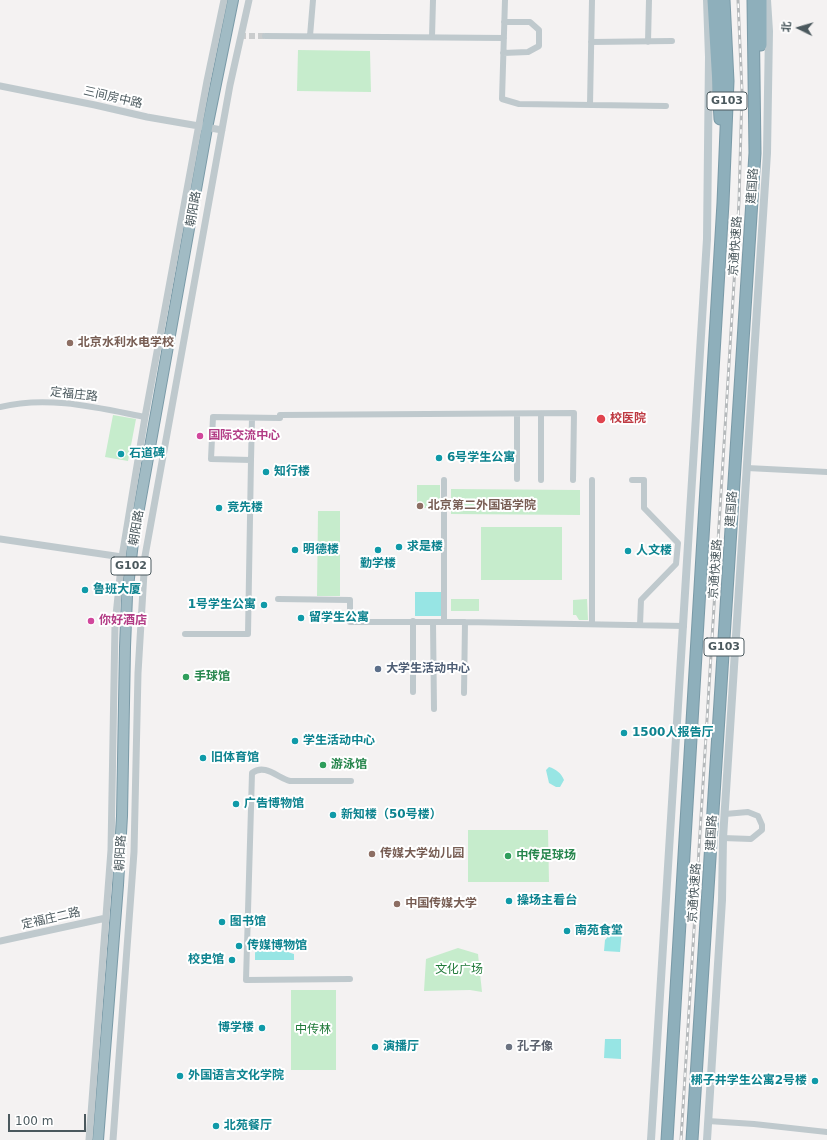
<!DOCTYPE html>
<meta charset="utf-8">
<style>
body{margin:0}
#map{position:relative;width:827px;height:1140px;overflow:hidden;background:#f4f2f2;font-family:"DejaVu Sans","Noto Sans SC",sans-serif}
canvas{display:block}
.north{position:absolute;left:779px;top:8px;width:40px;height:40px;-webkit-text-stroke:3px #fff;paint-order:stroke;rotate:275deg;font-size:11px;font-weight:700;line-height:16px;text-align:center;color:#4b595e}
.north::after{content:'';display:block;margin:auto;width:14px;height:18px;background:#4b595e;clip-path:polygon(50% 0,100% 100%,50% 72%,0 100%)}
.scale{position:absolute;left:8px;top:1114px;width:78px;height:18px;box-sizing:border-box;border:2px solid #4b595e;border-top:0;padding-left:5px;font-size:12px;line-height:14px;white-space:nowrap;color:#4b595e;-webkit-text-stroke:3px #fff;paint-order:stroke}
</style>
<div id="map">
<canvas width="827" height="1140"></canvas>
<div class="north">北</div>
<div class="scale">100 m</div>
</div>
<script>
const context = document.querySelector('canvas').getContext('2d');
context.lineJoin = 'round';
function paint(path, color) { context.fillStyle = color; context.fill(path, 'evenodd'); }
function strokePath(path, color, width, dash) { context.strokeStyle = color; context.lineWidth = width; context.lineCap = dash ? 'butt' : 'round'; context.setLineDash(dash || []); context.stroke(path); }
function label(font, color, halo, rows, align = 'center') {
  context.font = font + ' "DejaVu Sans","Noto Sans SC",sans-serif'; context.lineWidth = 4; context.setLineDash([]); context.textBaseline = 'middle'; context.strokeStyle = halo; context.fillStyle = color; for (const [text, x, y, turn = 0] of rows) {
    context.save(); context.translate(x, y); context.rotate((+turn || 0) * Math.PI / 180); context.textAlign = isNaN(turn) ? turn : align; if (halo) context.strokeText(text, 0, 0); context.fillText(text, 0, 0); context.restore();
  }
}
paint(new Path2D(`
 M298 50 370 51 371 92 297 91Z
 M113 415 136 419 128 461 105 457Z
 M417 485H440V508H417Z
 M451 489 580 490V515L451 514Z
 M318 511H340V596H317Z
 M481 527H562V580H481Z
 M451 599H479V611H451Z
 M587 599 588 620H579L576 615H573V600Z
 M468 830H548L549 882H468Z
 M458 948 478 954 482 992 470 990 424 991 426 959Z
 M291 990H336V1070H291Z`), '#c6eccc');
paint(new Path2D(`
 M415 592H441V616H415Z
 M549 767C556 769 561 773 564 780L560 787H556L549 783 546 770Z
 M615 929 622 930 620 952 604 951 605 940Z
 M266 937C278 940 282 952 294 954V960H255V948L258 941Z
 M605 1039H621V1059L604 1058Z`), '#97e5e4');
strokePath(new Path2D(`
 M240 36H265`), '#cacccd', 6, [6, 3]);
const trunk = new Path2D(`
 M98 1140 118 885 122 816 125 647 127 596 133 542 207 128 233 0`);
const motorway = new Path2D(`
 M713 0 720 119
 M761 0V45
 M667 1140 723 203 728 81 724 0
 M692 1140 755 153 753 0`);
strokePath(trunk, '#7a9aa7', 12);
strokePath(motorway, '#7a9aa7', 13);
strokePath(new Path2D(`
 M505 0 502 99 519 104 666 106
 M265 36 504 38
 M310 36 313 0
 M432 37 433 0
 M591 42 672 41
 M648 42 649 0
 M503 53 528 52 539 46V30L530 22H504
 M590 105 592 0
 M0 407C48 395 99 408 145 417
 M252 418 251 460 211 459 213 417 280 418V415L574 413 573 480
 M747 468 827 472
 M517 479V414
 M541 480V414
 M632 480H644V508L678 543 676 564 641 600 640 625
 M278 599 350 600V622H465L684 626
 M413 621V692
 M433 622 434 709
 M444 622V480
 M592 624V480
 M185 634H248L251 460
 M464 693 465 622
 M723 838 751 839 762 830V825L758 816 748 812 725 814
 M350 979 246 980 252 773C265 763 278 778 290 781H351
 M708 1121 754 1124 827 1132`), '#bfc9cd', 6);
strokePath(new Path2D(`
 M0 86 95 105 147 117 222 130
 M0 539 122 557
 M0 941 106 918
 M89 1140 111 850 115 625 122 557 145 417 207 81 224 0
 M113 1140 134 852 138 673 145 556 230 85 249 0`), '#bfc9cd', 7);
strokePath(new Path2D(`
 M651 1140 707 239 709 57 707 0
 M707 1140 722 900 723 838 767 153 769 31 767 0`), '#bdc9ce', 8);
strokePath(trunk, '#a1bbc4', 10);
strokePath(motorway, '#8eafbb', 11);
const rail = new Path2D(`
 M681 1140 739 202 742 91 738 0`);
strokePath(rail, '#b5b9bb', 3);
strokePath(rail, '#fff', 1.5, [4.5]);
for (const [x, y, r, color] of [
 [70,343,4,"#8d6e63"],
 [601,419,5,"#e0444e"],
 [200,436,4,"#d1479c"],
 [121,454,4,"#0f9aa8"],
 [439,458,4,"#0f9aa8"],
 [266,472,4,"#0f9aa8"],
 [420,506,4,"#8d6e63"],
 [219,508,4,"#0f9aa8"],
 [399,547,4,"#0f9aa8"],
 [295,550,4,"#0f9aa8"],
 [378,550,4,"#0f9aa8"],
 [628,551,4,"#0f9aa8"],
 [85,590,4,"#0f9aa8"],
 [264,605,4,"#0f9aa8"],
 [301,618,4,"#0f9aa8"],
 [91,621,4,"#d1479c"],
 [378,669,4,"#5c6f8a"],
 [186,677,4,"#2e9e5b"],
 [624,733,4,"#0f9aa8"],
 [295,741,4,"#0f9aa8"],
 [203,758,4,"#0f9aa8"],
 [323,765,4,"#2e9e5b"],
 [236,804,4,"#0f9aa8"],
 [333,815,4,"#0f9aa8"],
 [372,854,4,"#8d6e63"],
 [508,856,4,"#2e9e5b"],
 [509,901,4,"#0f9aa8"],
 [397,904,4,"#8d6e63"],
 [222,922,4,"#0f9aa8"],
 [567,931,4,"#0f9aa8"],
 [239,946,4,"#0f9aa8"],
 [232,960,4,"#0f9aa8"],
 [262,1028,4,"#0f9aa8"],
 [375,1047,4,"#0f9aa8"],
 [509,1047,4,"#6b7280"],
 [180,1076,4,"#0f9aa8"],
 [815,1081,4,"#0f9aa8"],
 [216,1126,4,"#0f9aa8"]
]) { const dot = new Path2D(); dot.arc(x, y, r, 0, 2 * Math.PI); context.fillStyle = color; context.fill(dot); strokePath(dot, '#fff', 1.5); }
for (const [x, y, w] of [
 [727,101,40],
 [131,566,40],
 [724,647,40]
]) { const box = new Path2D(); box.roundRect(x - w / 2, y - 9, w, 18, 3); context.fillStyle = '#fff'; context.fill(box); strokePath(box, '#4b595e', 1); }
label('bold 11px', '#4b595e', null, [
 ["G103",727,101],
 ["G102",131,566],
 ["G103",724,647]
]);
label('12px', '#4b595e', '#fff', [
 ["三间房中路",113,98,13],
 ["建国路",753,186,-86],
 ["朝阳路",194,209,-80],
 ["京通快速路",736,246,-86],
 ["定福庄路",74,395,6],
 ["建国路",732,509,-86],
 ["朝阳路",137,528,-80],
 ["京通快速路",716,569,-86],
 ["建国路",712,833,-87],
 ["朝阳路",121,853,-87],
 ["京通快速路",695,893,-86],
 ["定福庄二路",51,919,-13]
]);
label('bold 12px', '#785e54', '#fff', [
 ["北京水利水电学校",78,343],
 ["北京第二外国语学院",428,506],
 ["传媒大学幼儿园",380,854],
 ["中国传媒大学",405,904]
], 'left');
label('bold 12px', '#be3a42', '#fff', [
 ["校医院",610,419]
], 'left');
label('bold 12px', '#b23c85', '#fff', [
 ["国际交流中心",208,436],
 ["你好酒店",99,621]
], 'left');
label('bold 12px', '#0d838f', '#fff', [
 ["石道碑",129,454],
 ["6号学生公寓",447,458],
 ["知行楼",274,472],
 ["竞先楼",227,508],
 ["求是楼",407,547],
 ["明德楼",303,550],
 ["人文楼",636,551],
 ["勤学楼",378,564,"center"],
 ["鲁班大厦",93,590],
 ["1号学生公寓",256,605,"right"],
 ["留学生公寓",309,618],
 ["1500人报告厅",632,733],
 ["学生活动中心",303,741],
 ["旧体育馆",211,758],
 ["广告博物馆",244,804],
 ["新知楼（50号楼）",341,815],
 ["操场主看台",517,901],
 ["图书馆",230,922],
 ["南苑食堂",575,931],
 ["传媒博物馆",247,946],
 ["校史馆",224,960,"right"],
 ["博学楼",254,1028,"right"],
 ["演播厅",383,1047],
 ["外国语言文化学院",188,1076],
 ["梆子井学生公寓2号楼",807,1081,"right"],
 ["北苑餐厅",224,1126]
], 'left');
label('bold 12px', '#4e5e75', '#fff', [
 ["大学生活动中心",386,669]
], 'left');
label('bold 12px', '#27864d', '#fff', [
 ["手球馆",194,677],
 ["游泳馆",331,765],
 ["中传足球场",516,856]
], 'left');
label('12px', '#207a39', '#fff', [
 ["文化广场",459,970],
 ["中传林",313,1030]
]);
label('bold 12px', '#5b616d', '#fff', [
 ["孔子像",517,1047]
], 'left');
</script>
